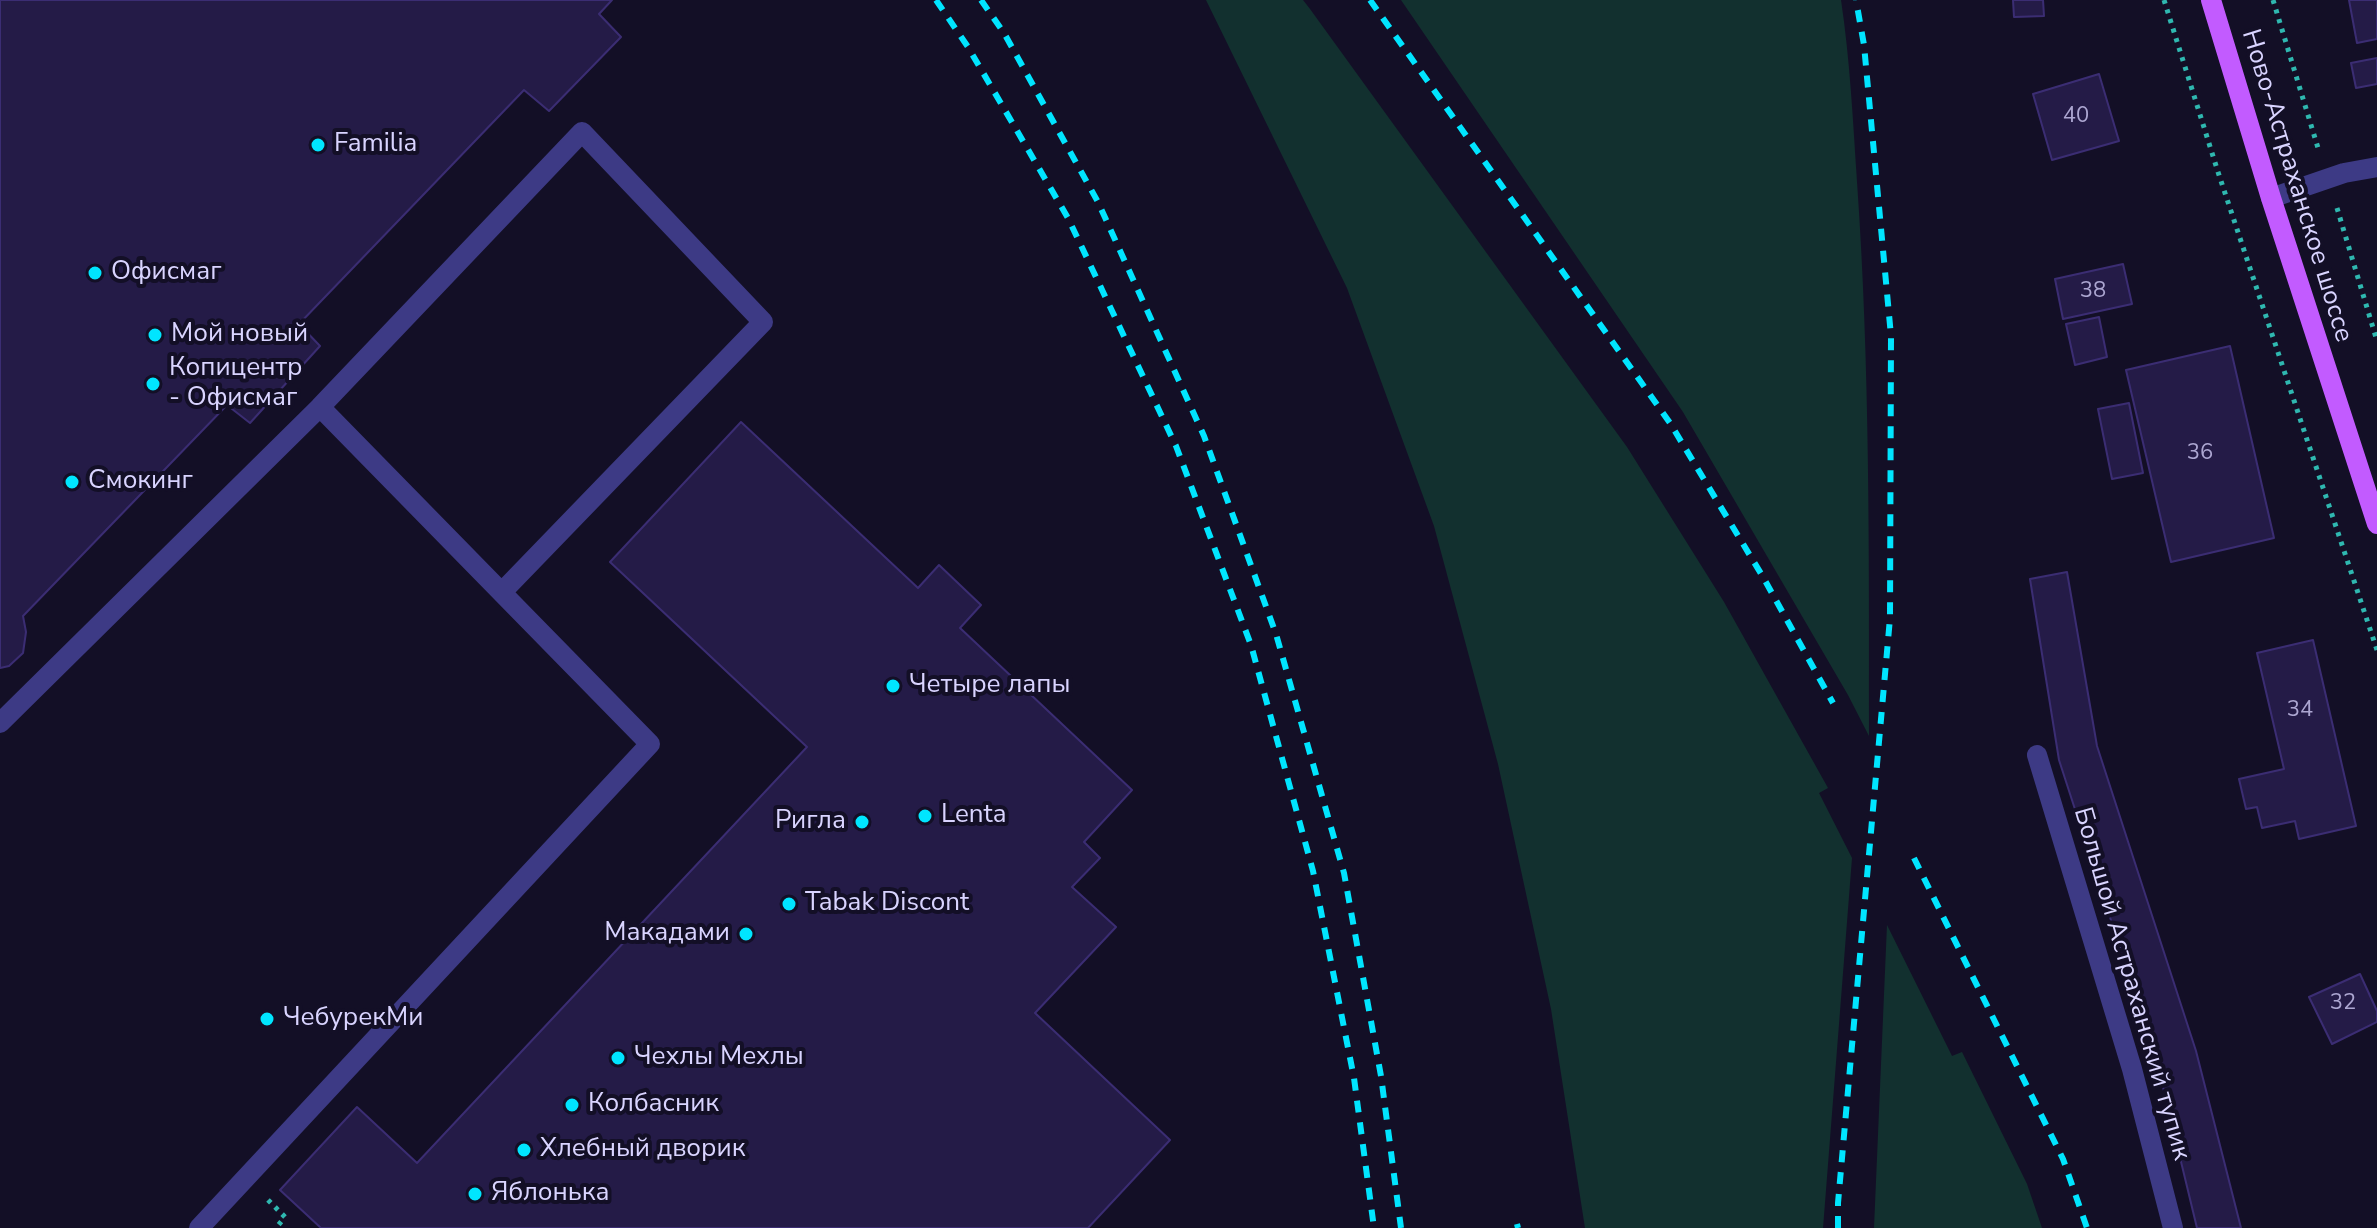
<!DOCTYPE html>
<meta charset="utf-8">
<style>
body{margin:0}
canvas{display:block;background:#130f26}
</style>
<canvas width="2377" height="1228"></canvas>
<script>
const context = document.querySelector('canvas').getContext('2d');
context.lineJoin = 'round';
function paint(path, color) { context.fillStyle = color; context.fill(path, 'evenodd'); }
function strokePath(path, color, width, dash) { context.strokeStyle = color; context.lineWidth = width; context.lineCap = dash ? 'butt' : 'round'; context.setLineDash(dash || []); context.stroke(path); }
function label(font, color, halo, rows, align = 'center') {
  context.font = font + ' "Nunito Sans",sans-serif'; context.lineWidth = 8; context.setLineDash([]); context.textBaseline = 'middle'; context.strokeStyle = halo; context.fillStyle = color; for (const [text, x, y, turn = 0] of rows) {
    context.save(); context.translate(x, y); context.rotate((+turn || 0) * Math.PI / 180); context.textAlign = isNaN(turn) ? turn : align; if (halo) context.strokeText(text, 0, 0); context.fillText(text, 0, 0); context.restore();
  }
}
paint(new Path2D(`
 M1206 0H1303L1310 9 1627 447 1724 602 1828 788 1819 793 1852 858 1823 1228H1585L1551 1009 1498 764 1434 526 1347 288Z
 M1401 0H1841C1850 60 1853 121 1857 182 1870 366 1869 551 1869 736L1848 695 1683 412Z
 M1887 925 1952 1056 1962 1052 2027 1184 2042 1228H1874Z`), '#12302f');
const building = new Path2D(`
 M0 0H612L599 14 621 37 549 111 524 90 299 324 320 346 250 423 227 405 23 616 26 632 23 653 9 666 0 668Z
 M2013 0H2043L2044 16 2014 17Z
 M2349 0H2377V39L2357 43Z
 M2377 58V84L2356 88 2351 63Z
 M2099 74 2119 141 2052 160 2033 94Z
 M2123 264 2132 304 2063 319 2055 279Z
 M2099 317 2107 357 2075 365 2066 324Z
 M2230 346 2274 538 2171 562 2126 370Z
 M2129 403 2143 473 2112 479 2098 409Z
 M741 422 918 588 939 565 981 605 960 628 1132 790 1084 842 1100 858 1072 887 1116 927 1035 1013 1170 1140 1088 1228H321L280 1190 357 1107 417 1163 807 747 610 562Z
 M2067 572 2097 746 2196 1051 2241 1228H2197L2157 1062 2059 760 2030 579Z
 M2313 640 2356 826 2299 839 2295 821 2262 828 2257 807 2246 809 2239 779 2284 769 2257 653Z
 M2360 974 2377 1011V1022L2332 1044 2309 997Z`);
paint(building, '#241b47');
strokePath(building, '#3b2d73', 2);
strokePath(new Path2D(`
 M2164 0 2218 172 2377 650
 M2273 0 2318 148
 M2337 208 2377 341
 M268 1200 285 1217 276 1228`), '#2fb8b0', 5, [4, 6]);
strokePath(new Path2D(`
 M320 407 582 132 763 322 502 592
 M0 723 320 407 650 744 199 1228`), '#3d3a85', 20);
strokePath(new Path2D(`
 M2271 198 2344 173 2377 167
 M2037 755 2132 1069 2173 1228`), '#3d3a85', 20);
strokePath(new Path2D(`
 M2211 0 2271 198 2377 524`), '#c25bff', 20);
strokePath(new Path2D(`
 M936 0 968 47 1068 218 1176 446 1251 645 1313 871 1354 1078 1374 1228
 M981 0 1004 33 1098 202 1204 436 1276 634 1344 873 1381 1076 1401 1228
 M1370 0 1670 423 1763 577 1833 703
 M1914 858 2063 1159 2087 1228
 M1517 1224 1518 1228
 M1838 1228V1203L1890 618 1891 336 1864 45 1856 0`), '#00e5ff', 6, [12, 10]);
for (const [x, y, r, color] of [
 [318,145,8,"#00e5ff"],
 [95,273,8,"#00e5ff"],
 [155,335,8,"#00e5ff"],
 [153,384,8,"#00e5ff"],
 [72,482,8,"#00e5ff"],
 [893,686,8,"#00e5ff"],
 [925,816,8,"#00e5ff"],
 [862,822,8,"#00e5ff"],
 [789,904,8,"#00e5ff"],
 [746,934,8,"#00e5ff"],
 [267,1019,8,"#00e5ff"],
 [618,1058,8,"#00e5ff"],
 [572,1105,8,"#00e5ff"],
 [524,1150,8,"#00e5ff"],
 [475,1194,8,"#00e5ff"]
]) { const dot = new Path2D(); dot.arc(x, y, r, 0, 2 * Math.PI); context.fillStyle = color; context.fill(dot); strokePath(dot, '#130f26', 3); }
label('22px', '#aca6d1', null, [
 ["40",2076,117],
 ["38",2093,292],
 ["36",2200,454],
 ["34",2300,711],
 ["32",2343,1004]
]);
label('26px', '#d9d4ff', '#130f26', [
 ["Familia",334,145],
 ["Офисмаг",111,273],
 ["Мой новый",171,335],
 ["Копицентр",169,369],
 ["- Офисмаг",169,399],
 ["Смокинг",88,482],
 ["Четыре лапы",909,686],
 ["Lenta",941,816],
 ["Ригла",846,822,"right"],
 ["Tabak Discont",805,904],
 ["Макадами",730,934,"right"],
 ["ЧебурекМи",283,1019],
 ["Чехлы Мехлы",634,1058],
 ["Колбасник",588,1105],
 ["Хлебный дворик",540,1150],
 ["Яблонька",491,1194]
], 'left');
label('26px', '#d9d4ff', '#130f26', [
 ["Ново-Астраханское шоссе",2296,186,73],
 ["Большой Астраханский тупик",2131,984,74]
]);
</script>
